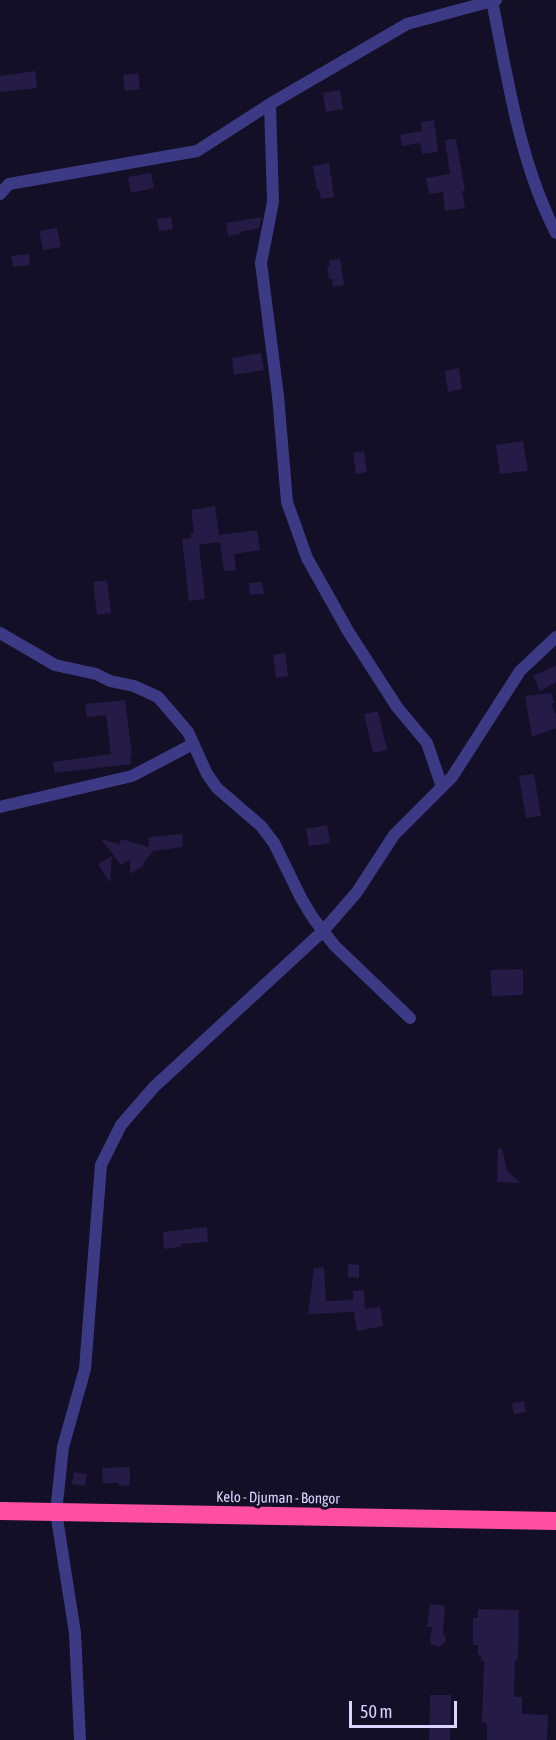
<!DOCTYPE html>
<style>
body{margin:0}
#map{position:relative;width:556px;height:1740px;overflow:hidden;background:#130f26;font-family:"Asap Condensed",sans-serif}
canvas{display:block}
.scale{position:absolute;left:349px;top:1701px;width:108px;height:27px;box-sizing:border-box;border:3px solid #d9d4ff;border-top:0;padding-left:8px;font-size:18px;line-height:21px;white-space:nowrap;color:#d9d4ff;-webkit-text-stroke:4px #130f26;paint-order:stroke}
</style>
<div id="map">
<canvas width="556" height="1740"></canvas>
<div class="scale">50 m</div>
</div>
<script>
const context = document.querySelector('canvas').getContext('2d');
context.lineJoin = 'round';
function paint(path, color) { context.fillStyle = color; context.fill(path, 'evenodd'); }
function strokePath(path, color, width, dash) { context.strokeStyle = color; context.lineWidth = width; context.lineCap = dash ? 'butt' : 'round'; context.setLineDash(dash || []); context.stroke(path); }
function label(font, color, halo, rows, align = 'center') {
  context.font = font + ' "Asap Condensed",sans-serif'; context.lineWidth = 6; context.setLineDash([]); context.textBaseline = 'middle'; context.strokeStyle = halo; context.fillStyle = color; for (const [text, x, y, turn = 0] of rows) {
    context.save(); context.translate(x, y); context.rotate((+turn || 0) * Math.PI / 180); context.textAlign = isNaN(turn) ? turn : align; if (halo) context.strokeText(text, 0, 0); context.fillText(text, 0, 0); context.restore();
  }
}
paint(new Path2D(`
 M35 71 37 88 0 92V76Z
 M138 73 140 89 125 91 123 75Z
 M340 90 343 109 326 112 323 93Z
 M434 120 438 152 422 154 420 143 402 146 400 135 422 131 421 122Z
 M456 139 465 191H462L465 208 445 211 443 192 429 194 426 178 450 174 445 140Z
 M329 163 334 197 321 199 319 189 317 190 313 166Z
 M151 173 154 188 131 193 128 177Z
 M171 217 173 229 159 231 157 219Z
 M262 217 259 228 240 232V234L228 236 226 223Z
 M57 228 61 247 43 250 39 231Z
 M29 254 30 265 13 267 11 256Z
 M340 259 344 285 333 287 332 279H329L327 266H330L329 260Z
 M261 353 264 370 234 375 232 358Z
 M459 368 462 389 448 392 445 371Z
 M523 441 528 471 500 474 496 445Z
 M364 451 367 472 356 474 353 453Z
 M215 506 220 542 199 545 205 599 189 601 182 539 191 538V533H194L191 510Z
 M257 530 260 550 234 554 236 570 224 571 219 535Z
 M107 580 111 613 97 615 93 582Z
 M262 582 264 594 250 595 249 583Z
 M285 653 288 676 276 678 273 655Z
 M556 665V682L540 691 533 676Z
 M551 693 554 703H551L556 715V728L532 737 525 696Z
 M125 700 132 754H130L131 764 55 773 53 762 111 754 106 715 87 717 85 704Z
 M378 711 387 750 373 753 364 714Z
 M534 774 541 816 526 818 519 776Z
 M327 825 330 843 309 846 306 829Z
 M182 834 183 847 153 851 144 862 143 866 130 874V860L121 865 101 839 119 844 121 839 149 847 148 837Z
 M112 856 110 883 98 864Z
 M523 969V995L492 996 490 970Z
 M502 1148 507 1171 521 1183 497 1182 498 1149Z
 M207 1227 208 1242 181 1244 182 1247 164 1249 163 1232Z
 M348 1264 359 1265V1278L348 1277Z
 M324 1267 326 1301 353 1300V1291L364 1290 365 1309 380 1307 383 1326 357 1331 354 1312 308 1314 314 1268Z
 M524 1401 526 1412 514 1414 512 1403Z
 M130 1467V1485L119 1486V1483H103L102 1468Z
 M74 1472 87 1474 85 1486 72 1484Z
 M430 1604 445 1606 443 1633 446 1639 445 1643 438 1647 431 1644 430 1640 432 1627H427Z
 M478 1609 519 1610 518 1660H515L514 1697H522V1714L548 1715 547 1740H487V1723L482 1722 484 1661H481V1655H478V1645H473V1618H478Z
 M430 1695H451L450 1740H429Z`), '#241b47');
strokePath(new Path2D(`
 M492 1C508 79 519 161 556 233
 M270 104 273 202 261 263 278 396 287 502 307 558 348 631 397 707 427 743 442 787
 M0 194 9 184 197 151 270 104 407 24 496 0
 M0 633 55 665 96 674 110 681 134 686 158 697 188 732 207 774 217 788 261 826 274 843 301 898 313 918 323 931 335 946 410 1018
 M0 807 132 776 193 744
 M80 1740 75 1633 56 1512 63 1447 85 1369 101 1165 121 1125 154 1087 323 931 357 892 394 835 452 777 520 671 556 637`), '#3d3a85', 12);
strokePath(new Path2D(`
 M0 1511 556 1521`), '#ff4fa3', 18);
label('15px', '#d9d4ff', '#130f26', [
 ["Kelo - Djuman - Bongor",278,1498,1]
]);
</script>
